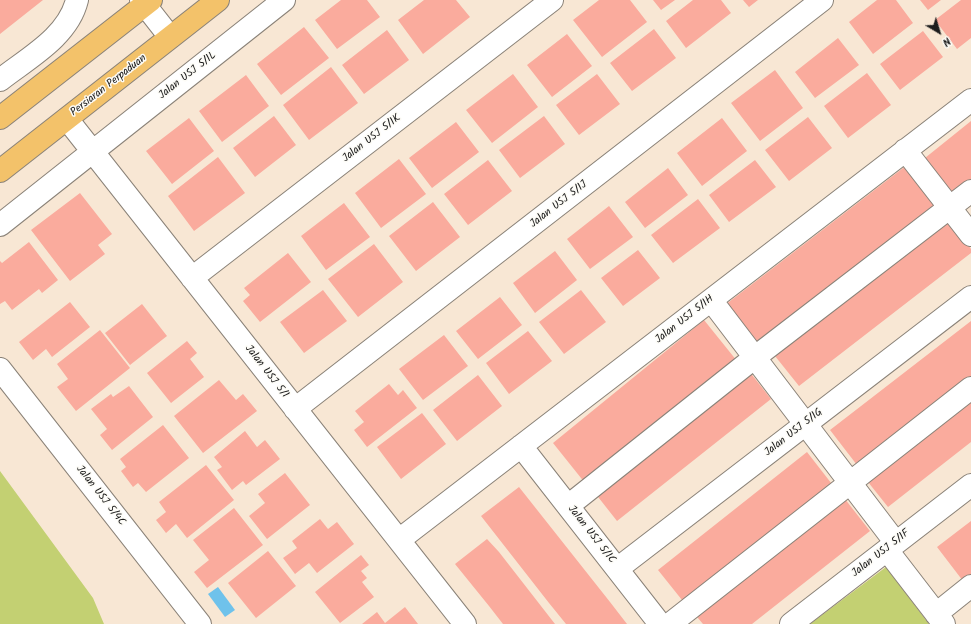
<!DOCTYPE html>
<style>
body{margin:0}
#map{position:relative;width:971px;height:624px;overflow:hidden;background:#f8e7d4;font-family:Kalam,sans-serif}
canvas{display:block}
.north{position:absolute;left:919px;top:12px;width:40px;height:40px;-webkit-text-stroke:3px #fdfcf7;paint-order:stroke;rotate:142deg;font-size:11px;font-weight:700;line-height:16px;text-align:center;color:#1c1c1c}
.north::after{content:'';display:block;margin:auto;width:14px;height:18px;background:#1c1c1c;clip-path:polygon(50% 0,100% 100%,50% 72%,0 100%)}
</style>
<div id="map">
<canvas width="971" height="624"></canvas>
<div class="north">N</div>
</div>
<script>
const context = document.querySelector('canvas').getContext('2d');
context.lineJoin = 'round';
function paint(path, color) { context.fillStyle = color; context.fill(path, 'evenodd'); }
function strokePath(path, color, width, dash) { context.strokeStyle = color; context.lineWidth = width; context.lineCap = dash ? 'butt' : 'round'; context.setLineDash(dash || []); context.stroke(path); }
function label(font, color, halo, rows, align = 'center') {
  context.font = font + ' Kalam,sans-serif'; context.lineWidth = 3; context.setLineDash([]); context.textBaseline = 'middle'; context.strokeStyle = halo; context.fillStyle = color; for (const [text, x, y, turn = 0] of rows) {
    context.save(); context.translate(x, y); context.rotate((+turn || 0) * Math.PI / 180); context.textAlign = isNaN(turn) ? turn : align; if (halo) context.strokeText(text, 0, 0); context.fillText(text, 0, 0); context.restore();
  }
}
paint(new Path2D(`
 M0 471 93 598 104 624H0Z
 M886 567 929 624H810Z`), '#c3d072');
paint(new Path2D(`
 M218 587 235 610 225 617 208 594Z`), '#6fc2eb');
paint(new Path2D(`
 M0 0H43L0 34Z
 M341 0H367L380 17 337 49 315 20Z
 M424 0H456L470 17 423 54 398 20Z
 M599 0H630L647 22 602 57 573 20Z
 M653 0H675L661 10Z
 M693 0H721L731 13 686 48 666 21Z
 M743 0H758L749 7Z
 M877 0H896L913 23 873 54 849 22Z
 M920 0H941L928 10Z
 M961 0H971V38L957 49 935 20Z
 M304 27 329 58 281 95 257 64Z
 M654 29 676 58 632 91 610 63Z
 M387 30 409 60 364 94 342 65Z
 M923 31 943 57 900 90 880 64Z
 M567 34 592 66 552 97 527 65Z
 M838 38 859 65 815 98 795 72Z
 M331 67 358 103 309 140 283 105Z
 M775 70 803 108 760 141 731 103Z
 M867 73 891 105 848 138 824 106Z
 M513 74 538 107 492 143 466 110Z
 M597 74 620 104 579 135 556 105Z
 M246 75 269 106 222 142 199 111Z
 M274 116 296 145 255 177 233 148Z
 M544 116 565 144 520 178 499 150Z
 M808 117 832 148 789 181 765 150Z
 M189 118 214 151 172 184 146 151Z
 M722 118 747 151 702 186 677 153Z
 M971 121V181L953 195 925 158Z
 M456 122 479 152 432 188 409 158Z
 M218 157 245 193 194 231 168 196Z
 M399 159 426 194 381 228 355 193Z
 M488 160 512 191 468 225 444 194Z
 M755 160 776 187 729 222 709 195Z
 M907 165 937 205 755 344 725 305Z
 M668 168 688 195 645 228 625 202Z
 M80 193 112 234 98 245 105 254 70 281 31 230Z
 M698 199 720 228 673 263 651 235Z
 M433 202 460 237 416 271 389 236Z
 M344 203 370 237 326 270 301 236Z
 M609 206 633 237 590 269 567 239Z
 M946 216 971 249V253L799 386 771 351Z
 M29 242 58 280 42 293 39 289 12 310 5 301 0 304V261L2 263Z
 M374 244 403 282 358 317 328 279Z
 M638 250 660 278 623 306 601 278Z
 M555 251 577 280 535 313 513 283Z
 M288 253 311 282 260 322 243 301 250 295 244 288Z
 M323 290 347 321 304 353 280 322Z
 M581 290 606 322 564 354 539 322Z
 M500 297 522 325 478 359 456 331Z
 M70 302 90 327 52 357 46 349 33 360 19 342Z
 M142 304 167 336 130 365 105 333Z
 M704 320 737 361 585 483 553 443Z
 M971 321V377L857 465 830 430Z
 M100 330 130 368 76 411 57 387 68 379 57 364Z
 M528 331 552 361 509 394 486 363Z
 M444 335 468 366 423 400 399 369Z
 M187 341 197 353 190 359 204 377 171 403 147 373Z
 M745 366 771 399 617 521 591 488Z
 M478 375 502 406 457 441 433 410Z
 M219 380 236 400 243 394 257 411 203 453 174 416Z
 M389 384 398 395 403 390 417 408 367 447 354 430 364 422 355 411Z
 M129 386 153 417 112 450 100 435 107 429 91 409 111 394 113 397Z
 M971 393V442L888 507 864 477Z
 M422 413 446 444 401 479 377 447Z
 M163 425 189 458 146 492 138 483 133 487 121 471 126 467 120 459Z
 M245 431 257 447 265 440 280 459 246 485 243 481 232 490 217 470 222 467 214 457Z
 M807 452 835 488 686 605 658 570Z
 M206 465 234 500 187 538 176 524 166 533 156 520 166 512 159 502Z
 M285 473 310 505 267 539 249 516 265 503 258 494Z
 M519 487 610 602 627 624H566L549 603 481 516Z
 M841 494 870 531 752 624H703L692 611Z
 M234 508 263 545 207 588 194 572 209 560 193 540Z
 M320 519 328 529 337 522 354 544 317 573 309 563 295 574 283 558 297 548 292 541Z
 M971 521V575L963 581 937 547Z
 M487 539 499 552 555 624H503L489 606 455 564Z
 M268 551 296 586 256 618 228 583Z
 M361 555 369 565 361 571 367 578 362 582 374 597 340 623 315 592Z
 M405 607 418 624H362L377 612 385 623Z`), '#faab9d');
const minor = new Path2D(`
 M141 0 170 37
 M0 80C28 58 68 37 77 0
 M67 119 465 624
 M905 150 971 235
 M0 225 284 0
 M192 278 552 0
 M711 300 896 543
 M0 369 200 624
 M295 409 822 0
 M521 446 660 624
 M568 506 754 358 971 191
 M399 540 971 100
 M887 550 944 624
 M617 569 971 297
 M936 614 971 586
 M670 624 971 388
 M791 624 971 485`);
const major = new Path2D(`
 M0 118 151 0
 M0 171 218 0`);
strokePath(minor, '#8a8278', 24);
strokePath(major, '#8a8278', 24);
strokePath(minor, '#fff', 22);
strokePath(major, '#f3c26a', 22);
label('11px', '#1c1c1c', '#fdfcf7', [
 ["Jalan USJ 5/1L",188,76,-38],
 ["Persiaran Perpaduan",109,86,-38],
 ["Jalan USJ 5/1K",372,139,-38],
 ["Jalan USJ 5/1J",559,205,-38],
 ["Jalan USJ 5/1H",685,320,-38],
 ["Jalan USJ 5/1",266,372,52],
 ["Jalan USJ 5/1G",794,433,-38],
 ["Jalan USJ 5/4C",100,496,52],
 ["Jalan USJ 5/1C",591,535,52],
 ["Jalan USJ 5/1F",881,554,-38]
]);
</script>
